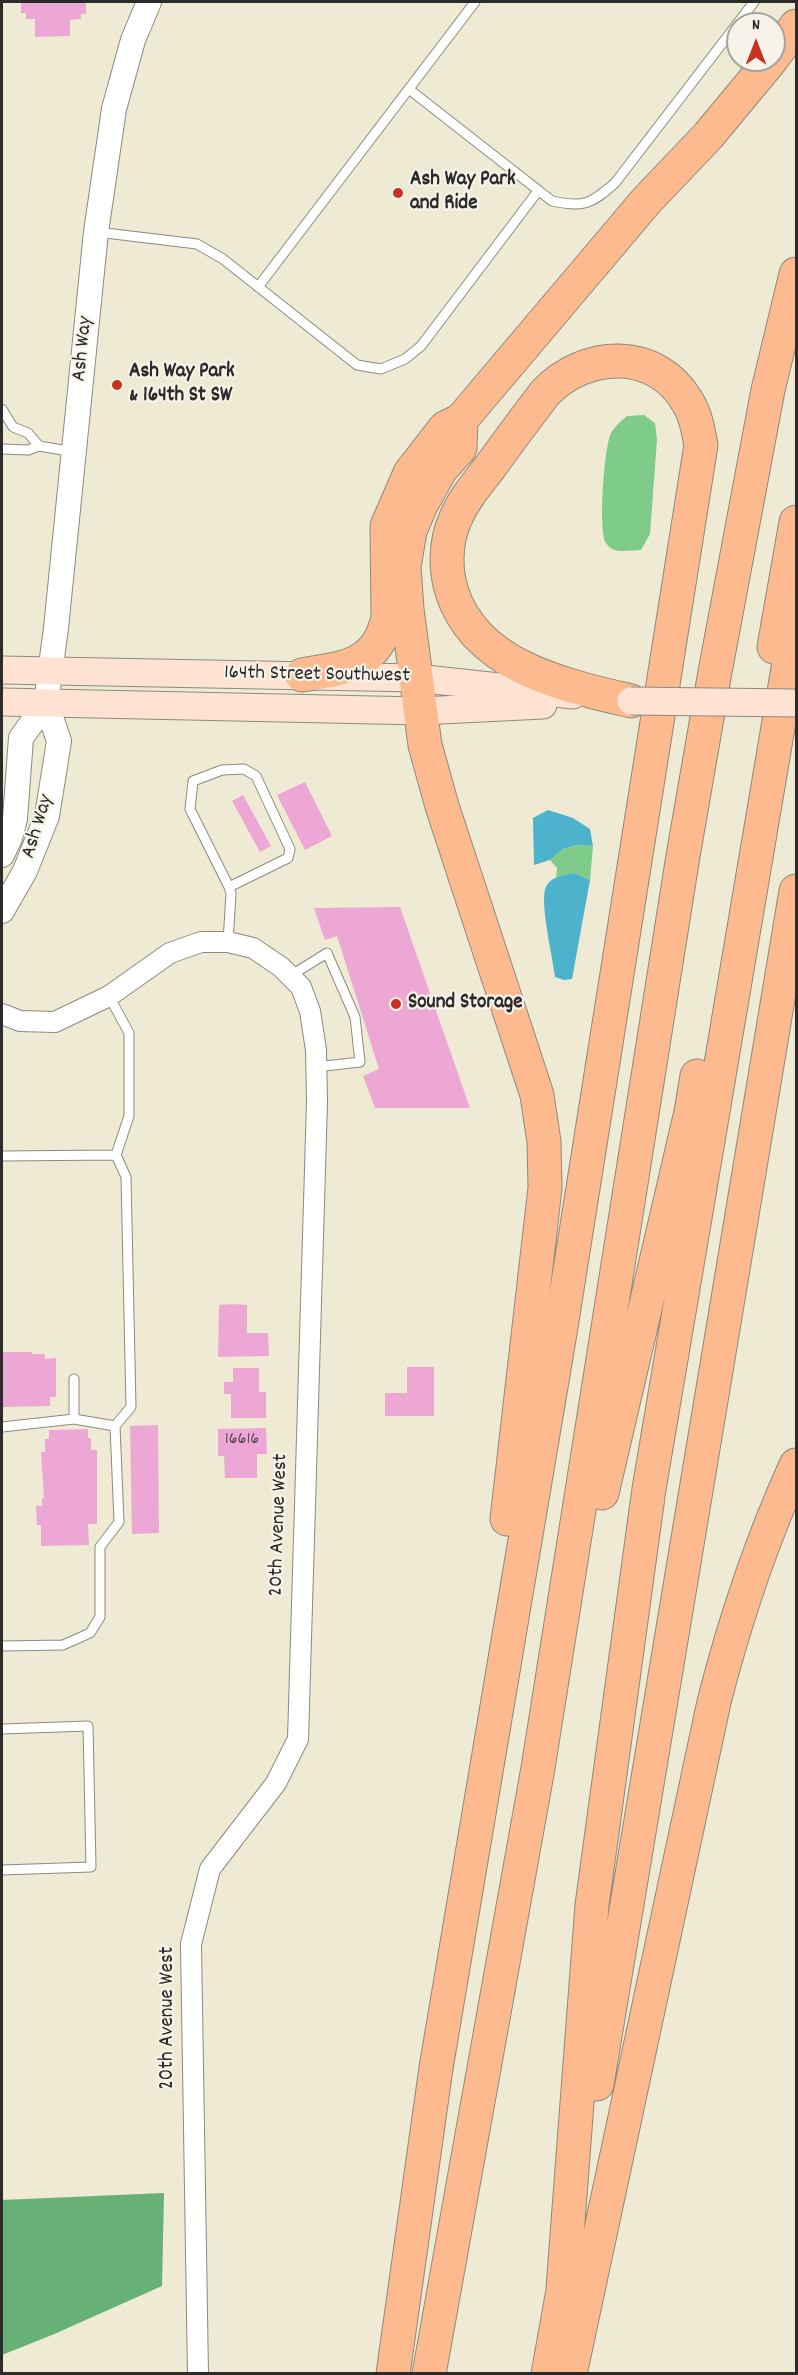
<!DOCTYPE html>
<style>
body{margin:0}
#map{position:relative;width:798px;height:2375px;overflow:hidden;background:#efead3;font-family:Dekko,sans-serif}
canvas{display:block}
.frame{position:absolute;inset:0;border:3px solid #2b2b2b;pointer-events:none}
.north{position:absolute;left:726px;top:12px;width:60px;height:60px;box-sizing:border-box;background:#f7f3e8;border:2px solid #a5a39c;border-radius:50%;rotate:0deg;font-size:16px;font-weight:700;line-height:24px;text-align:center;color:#2b2b2b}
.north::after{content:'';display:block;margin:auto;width:21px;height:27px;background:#c8321e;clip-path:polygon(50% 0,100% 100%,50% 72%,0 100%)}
</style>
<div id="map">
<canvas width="798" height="2375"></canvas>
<div class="frame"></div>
<div class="north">N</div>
</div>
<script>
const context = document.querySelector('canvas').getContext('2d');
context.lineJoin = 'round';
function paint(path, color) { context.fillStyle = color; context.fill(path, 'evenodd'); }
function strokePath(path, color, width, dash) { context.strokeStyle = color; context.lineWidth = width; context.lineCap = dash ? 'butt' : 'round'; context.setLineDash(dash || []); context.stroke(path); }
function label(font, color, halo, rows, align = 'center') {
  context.font = font + ' Dekko,sans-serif'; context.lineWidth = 4.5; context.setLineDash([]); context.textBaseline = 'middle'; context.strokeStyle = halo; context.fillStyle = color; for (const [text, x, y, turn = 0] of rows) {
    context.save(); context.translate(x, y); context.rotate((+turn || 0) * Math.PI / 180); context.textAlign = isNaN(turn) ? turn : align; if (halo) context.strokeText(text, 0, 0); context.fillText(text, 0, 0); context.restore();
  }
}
paint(new Path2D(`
 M644 415 655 423 657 440 650 534 641 550C629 550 613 555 606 543 598 531 604 447 611 433 614 427 622 420 627 416Z
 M577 845 593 846 590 880 575 873 556 877 557 868 550 860 563 849Z`), '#7fcc8a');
paint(new Path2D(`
 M164 2193 162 2286 52 2335 2 2355V2200Z`), '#67b076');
paint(new Path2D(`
 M548 810 573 818 590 829 593 846 577 845 563 849 550 860 534 865 533 818Z
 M575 873 590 880 572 979 564 980 555 977C553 959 539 900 546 887 551 876 565 875 575 873Z`), '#4db2cc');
paint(new Path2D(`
 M21 2H86V14H81V19L70 20V36L35 37V19H26V13H21Z
 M305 782 332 836 305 850 277 795Z
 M243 795 271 846 260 852 232 801Z
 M400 907 470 1108H375L363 1076 379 1069 337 936 325 940 314 908Z
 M233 1304 247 1305V1333H268L269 1356 218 1357 219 1305Z
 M2 1352H32V1354H45V1359L56 1358V1397H50V1406L2 1407Z
 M407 1367H434V1416H385V1393H407Z
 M233 1368H259V1392H266V1418H231V1394H224V1382H233Z
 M158 1425 159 1533 132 1534 130 1426Z
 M266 1428 267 1454H257V1478H225L224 1456H218V1429Z
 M88 1429V1438H91V1450H97V1524H88L89 1545 41 1546V1525H37L36 1506H42V1498H44L41 1452H45V1439H49V1430Z`), '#eda7d4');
const service = new Path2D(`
 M410 90 552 201C584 208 591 204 615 183L754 2
 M97 232 197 244 223 259 357 365 381 369 405 359 421 346 538 191
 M258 287 475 2
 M2 409 13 427 28 433 39 446
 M2 449 28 450 39 446 74 452
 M228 942 231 894 229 887 190 809 193 781 222 770 244 769 256 776 290 849 288 858 229 887
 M290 976 327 953 355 1017 360 1062 316 1067
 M109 996 129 1033V1116L116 1155
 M2 1156 116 1155 126 1177 131 1407 115 1426
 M74 1379V1419
 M2 1427 74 1419 115 1426 119 1522 100 1547V1617L90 1633 63 1645 2 1646
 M2 1729 88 1726 91 1867 2 1870`);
const minor = new Path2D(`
 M2 1014 20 1021 55 1022 109 996 170 953 201 942H228L253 948 281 967 301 987 310 1011 316 1050 317 1102 298 1739 276 1783 210 1869 191 1944 198 2374`);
const tertiary = new Path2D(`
 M2 855 10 838 15 819 21 738 46 703
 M2 911 25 871 47 816 59 741 46 703 56 628 96 232 114 109 133 40 149 2`);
const secondary = new Path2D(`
 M2 670 416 678 573 695
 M2 702 421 711 543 705`);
const motorway = new Path2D(`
 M774 56 796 26
 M461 420 460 448 441 469 421 505 410 531 404 567 407 609 425 745 442 806 537 1095 544 1142 545 1188 507 1519
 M774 647 796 522
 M302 675C344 668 378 666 388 617L387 526 410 473 445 428 461 420 647 200 708 136 771 60
 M602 1493 691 1112 697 1076
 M597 2084 796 891
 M563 2288 592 1905 649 1489 796 621
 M393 2374 436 2068 560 1333 701 445C698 430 696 415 687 401 655 347 585 351 545 393 526 418 508 442 490 467 477 484 463 500 455 520 445 542 445 570 452 592 476 667 564 685 631 701
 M429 2374 538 1768 683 856 715 672 768 390 796 274
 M548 2374 567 2268
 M570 2374 714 1702C735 1620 761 1542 796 1465`);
strokePath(service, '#8d8a7f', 11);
strokePath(minor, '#8d8a7f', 22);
strokePath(tertiary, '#8d8a7f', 26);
strokePath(secondary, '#8d8a7f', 29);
strokePath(motorway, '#8d8a7f', 35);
strokePath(service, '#fff', 9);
strokePath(minor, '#fff', 20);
strokePath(tertiary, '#fff', 24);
strokePath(secondary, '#fee3d2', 27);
strokePath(motorway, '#fcba8e', 33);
const secondaryBridge = new Path2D(`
 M631 701 796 703`);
strokePath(secondaryBridge, '#8d8a7f', 29, []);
strokePath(secondaryBridge, '#fee3d2', 27);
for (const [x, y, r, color] of [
 [398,193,6,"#c8321e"],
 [117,385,6,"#c8321e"],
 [396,1004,6,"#c8321e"]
]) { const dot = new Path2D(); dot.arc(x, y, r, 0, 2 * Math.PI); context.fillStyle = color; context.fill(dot); strokePath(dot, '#f7f3e8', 2); }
label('18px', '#5c4a55', null, [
 ["16616",242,1441]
]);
label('bold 21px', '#2b2b2b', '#f7f3e8', [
 ["Ash Way Park",410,181],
 ["and Ride",410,205],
 ["Ash Way Park",129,373],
 ["& 164th St SW",129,397],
 ["Sound Storage",408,1004]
], 'left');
label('21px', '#2b2b2b', '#f7f3e8', [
 ["Ash Way",84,349,-84],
 ["164th Street Southwest",317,676,1],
 ["Ash Way",39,827,-73],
 ["20th Avenue West",280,1525,-88],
 ["20th Avenue West",169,2018,-90]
]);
</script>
